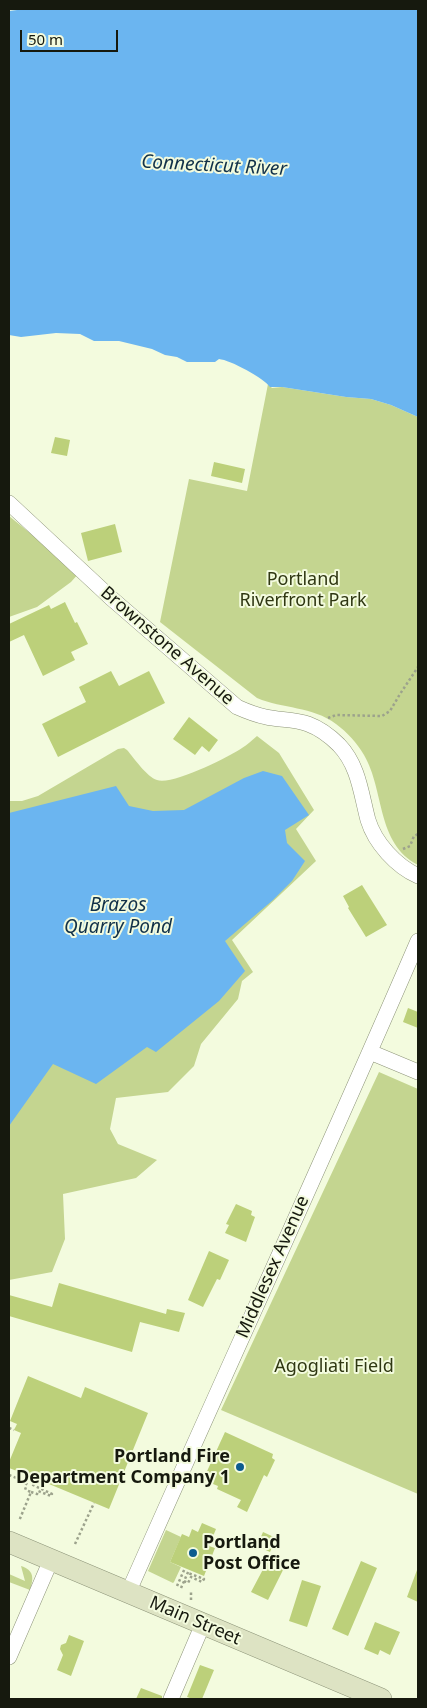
<!DOCTYPE html>
<style>
body{margin:0}
#map{position:relative;width:427px;height:1708px;overflow:hidden;background:#f3fbde;font-family:"Noto Sans",sans-serif}
canvas{display:block}
.frame{position:absolute;inset:0;border:10px solid #16190e;pointer-events:none}
.scale{position:absolute;left:20px;top:30px;width:98px;height:22px;box-sizing:border-box;border:2px solid #16190e;border-top:0;padding-left:6px;font-size:15px;line-height:18px;white-space:nowrap;color:#16190e;-webkit-text-stroke:4px #f3fbde;paint-order:stroke}
</style>
<div id="map">
<canvas width="427" height="1708"></canvas>
<div class="frame"></div>
<div class="scale">50 m</div>
</div>
<script>
const context = document.querySelector('canvas').getContext('2d');
context.lineJoin = 'round';
function paint(path, color) { context.fillStyle = color; context.fill(path, 'evenodd'); }
function strokePath(path, color, width, dash) { context.strokeStyle = color; context.lineWidth = width; context.lineCap = dash ? 'butt' : 'round'; context.setLineDash(dash || []); context.stroke(path); }
function label(font, color, halo, rows, align = 'center') {
  context.font = font + ' "Noto Sans",sans-serif'; context.lineWidth = 4; context.setLineDash([]); context.textBaseline = 'middle'; context.strokeStyle = halo; context.fillStyle = color; for (const [text, x, y, turn = 0] of rows) {
    context.save(); context.translate(x, y); context.rotate((+turn || 0) * Math.PI / 180); context.textAlign = isNaN(turn) ? turn : align; if (halo) context.strokeText(text, 0, 0); context.fillText(text, 0, 0); context.restore();
  }
}
paint(new Path2D(`
 M268 384 272 388 282 387 346 397 371 399 391 405 418 417V865C376 843 385 791 364 755 357 743 347 732 336 724 312 706 283 709 257 698L160 622 189 479 247 491Z
 M9 516 79 573 71 582 37 607 9 617Z
 M257 736 279 753 314 810 296 829 316 861 232 940 253 972 242 981 238 999 201 1044 194 1066 168 1092 116 1098 110 1129 118 1144 157 1160 136 1178 63 1194 65 1239 52 1272 9 1280V801H22L38 796 118 749 124 748 127 750C134 758 147 777 157 780 171 786 229 757 242 748 247 745 252 740 257 736Z
 M379 1072 418 1089V1494L221 1410Z
 M166 1530 181 1537 170 1562 181 1567 174 1582 173 1583 148 1571Z
 M21 1566C34 1570 34 1578 30 1590L9 1582V1574L25 1581Z`), '#c4d590');
paint(new Path2D(`
 M25 9H418V417L391 405 371 399 346 397 282 387H270C264 378 230 360 219 359L215 362H187L177 357 165 355 152 349 119 341H94L80 334 56 333 21 337 9 335V11Z
 M263 771 282 776 309 815 285 830 287 843 305 861 292 881 273 900 225 941 245 971 219 1001 156 1052 147 1047 96 1084 53 1064 9 1126V813L116 786 129 806 153 811 184 810 244 778Z`), '#6bb5f0');
paint(new Path2D(`
 M55 437 70 440 67 456 51 453Z
 M214 462 245 469 242 483 211 476Z
 M115 524 122 552 88 561 81 533Z
 M65 602 75 623 77 622 88 644 71 652 75 660 43 676 24 635 9 642V624L49 605 51 609Z
 M111 671 119 686 149 671 165 703 58 757 42 724 86 702 79 687Z
 M189 717 218 740 209 752 202 746 195 755 173 739Z
 M362 885 387 925 366 937 348 908 349 907 343 896Z
 M408 1008 418 1012V1028L403 1022Z
 M236 1204 252 1211 251 1215 255 1217 246 1242 225 1233 229 1225 226 1224Z
 M209 1251 229 1260 220 1280 217 1279 203 1307 188 1300Z
 M59 1283 166 1314 167 1309 185 1313 179 1332 140 1322 132 1352 9 1316V1295L52 1307Z
 M28 1376 81 1398 85 1387 148 1413 109 1509 37 1479 35 1482 24 1478 25 1474 9 1468V1462L21 1433 14 1430 17 1424 10 1421Z
 M225 1432 273 1454 272 1458 275 1460 267 1477 264 1475 247 1512 237 1507 241 1500 217 1489 218 1486 203 1480Z
 M202 1523 216 1529 209 1546 215 1548 204 1576 170 1562 182 1534 189 1537 192 1529 198 1532Z
 M263 1532 276 1538 270 1552 257 1546Z
 M269 1558 285 1566 268 1600 251 1592Z
 M361 1561 377 1568 348 1636 332 1629Z
 M417 1570 418 1571V1602L407 1597Z
 M302 1580 321 1586 307 1627 289 1621Z
 M375 1622 400 1632 390 1655 380 1650 378 1655 364 1649Z
 M69 1635 84 1641 71 1676 57 1670 63 1655 60 1649 61 1645 66 1643Z
 M200 1665 214 1670 202 1699H193L187 1697Z
 M141 1688 162 1696V1699H136Z`), '#bcd07a');
const minor = new Path2D(`
 M9 503 111 598 237 707C246 711 256 715 266 717 279 720 295 719 308 724 319 728 331 737 339 745 359 766 361 794 368 820 375 843 396 866 418 876
 M370 1052 418 1072
 M128 1593C224 1375 324 1159 418 941
 M9 1657 51 1560
 M171 1699 203 1624`);
const secondary = new Path2D(`
 M9 1542 381 1699`);
strokePath(minor, '#8d9479', 16);
strokePath(secondary, '#8d9479', 22);
strokePath(new Path2D(`
 M328 718 336 715 382 716 390 711 400 694 418 667
 M403 849 410 846 414 836 418 834
 M9 1428 14 1430
 M9 1475 27 1482 25 1487 26 1490 31 1492 19 1521
 M31 1492 37 1494 38 1491 51 1496 52 1494 31 1484 33 1481
 M75 1544 94 1503
 M184 1581 188 1583 191 1577 202 1582 204 1579 188 1573
 M177 1586 185 1568
 M181 1588 189 1570
 M191 1600V1592`), '#9ca28c', 2.5, [2.5, 2.5]);
strokePath(minor, '#fff', 15);
strokePath(secondary, '#dde3c3', 21);
for (const [x, y, r, color] of [
 [240,1467,5,"#0c5c8f"],
 [193,1553,5,"#0c5c8f"]
]) { const dot = new Path2D(); dot.arc(x, y, r, 0, 2 * Math.PI); context.fillStyle = color; context.fill(dot); strokePath(dot, '#f3fbde', 2); }
label('18px', '#2f3712', '#f3fbde', [
 ["Portland",303,580],
 ["Riverfront Park",303,601],
 ["Agogliati Field",334,1367]
]);
label('18px', '#16190e', '#f3fbde', [
 ["Brownstone Avenue",167,646,41],
 ["Middlesex Avenue",273,1267,-66],
 ["Main Street",195,1621,23]
]);
label('bold 18px', '#16190e', '#f3fbde', [
 ["Portland Fire",230,1457],
 ["Department Company 1",230,1478],
 ["Portland",203,1543,"left"],
 ["Post Office",203,1564,"left"]
], 'right');
label('italic 19px', '#113149', '#f3fbde', [
 ["Connecticut River",214,166,3],
 ["Brazos",118,906],
 ["Quarry Pond",118,928]
]);
</script>
